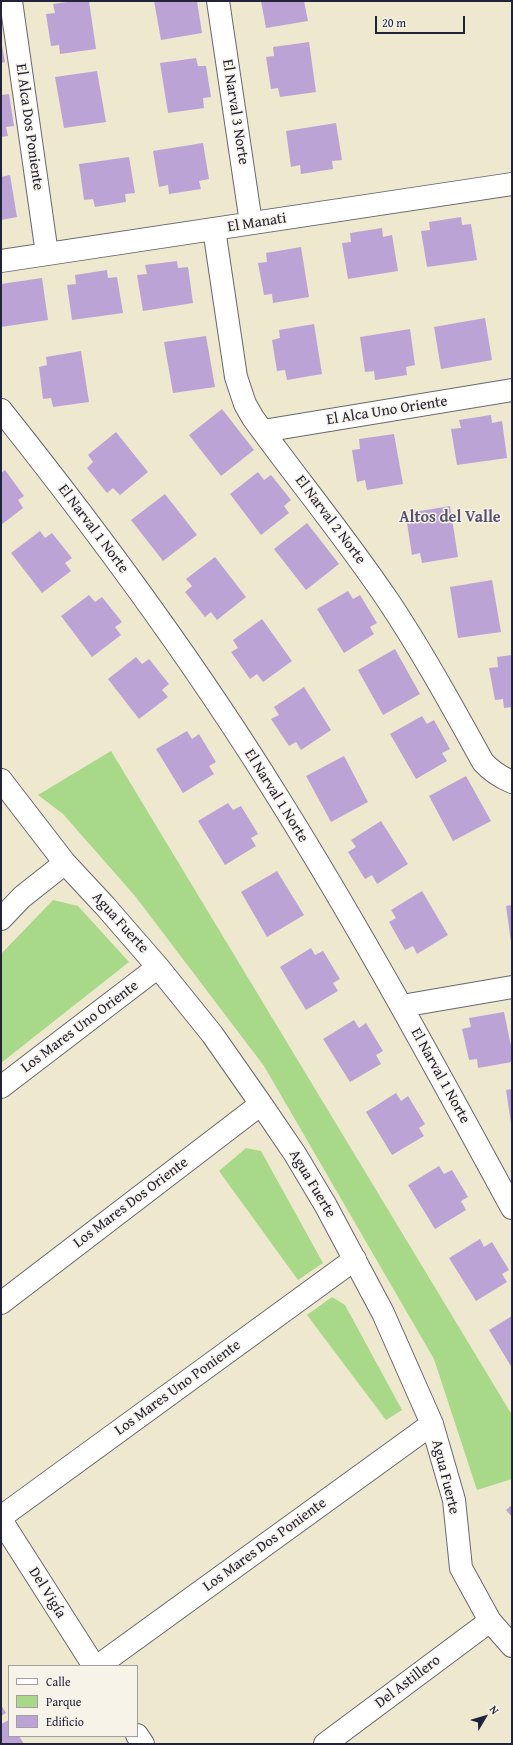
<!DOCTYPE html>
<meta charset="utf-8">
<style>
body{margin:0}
#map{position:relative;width:513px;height:1745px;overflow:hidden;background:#eee8cf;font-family:"Gentium Book Plus",serif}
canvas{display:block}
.frame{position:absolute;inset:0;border:2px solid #22223b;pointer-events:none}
.legend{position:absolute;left:8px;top:1665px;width:130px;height:72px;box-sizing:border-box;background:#f7f3e8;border:1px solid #a29fa3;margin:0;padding:5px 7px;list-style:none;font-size:12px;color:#22223b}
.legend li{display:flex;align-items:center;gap:8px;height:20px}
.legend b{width:20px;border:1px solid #a29fa3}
.north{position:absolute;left:465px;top:1697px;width:40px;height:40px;-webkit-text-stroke:3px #f7f3e8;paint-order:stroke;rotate:52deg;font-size:11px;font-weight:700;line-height:16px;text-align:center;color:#22223b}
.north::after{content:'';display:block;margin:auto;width:14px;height:18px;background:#22223b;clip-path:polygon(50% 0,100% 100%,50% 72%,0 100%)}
.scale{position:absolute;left:375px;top:16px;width:90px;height:18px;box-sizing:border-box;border:2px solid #22223b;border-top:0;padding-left:5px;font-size:12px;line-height:14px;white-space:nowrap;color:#22223b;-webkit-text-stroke:3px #f7f3e8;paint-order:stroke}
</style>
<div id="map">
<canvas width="513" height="1745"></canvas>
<div class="frame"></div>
<ul class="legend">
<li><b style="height:5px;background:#fff"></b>Calle</li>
<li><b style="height:11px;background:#a7d988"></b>Parque</li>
<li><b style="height:11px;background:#bba4d5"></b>Edificio</li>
</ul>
<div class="north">N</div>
<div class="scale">20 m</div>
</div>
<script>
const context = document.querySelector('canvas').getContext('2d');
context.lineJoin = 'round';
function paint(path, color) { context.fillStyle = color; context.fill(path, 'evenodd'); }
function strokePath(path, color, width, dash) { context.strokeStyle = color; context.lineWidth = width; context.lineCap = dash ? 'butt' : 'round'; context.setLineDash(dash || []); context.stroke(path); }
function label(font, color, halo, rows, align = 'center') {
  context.font = font + ' "Gentium Book Plus",serif'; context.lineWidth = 3; context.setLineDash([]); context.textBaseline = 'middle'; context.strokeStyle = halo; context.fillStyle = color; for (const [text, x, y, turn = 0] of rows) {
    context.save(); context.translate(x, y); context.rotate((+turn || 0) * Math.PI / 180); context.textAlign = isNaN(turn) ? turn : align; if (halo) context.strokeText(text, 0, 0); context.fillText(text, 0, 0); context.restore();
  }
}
paint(new Path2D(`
 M111 751 512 1415V1479L477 1490 434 1359 264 1066 135 896 63 814 38 795Z
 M53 900 78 906 129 962 1 1063V954Z
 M246 1148 261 1151 323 1263 298 1280 219 1171Z
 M332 1297 345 1305 402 1410 386 1420 307 1315Z`), '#a7d988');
paint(new Path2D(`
 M74 1H89L96 49 60 54 59 45 51 46 46 14 55 13 53 4Z
 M154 1H197L202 33 161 40Z
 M261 1H304L308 21 266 28Z
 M1 40 5 62 1 63Z
 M309 42 316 92 280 97 278 88 271 89 266 57 274 56 273 47Z
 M196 58 198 66H206L211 97 203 98 204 108 168 113 160 63Z
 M97 71 106 122 64 128 55 77Z
 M9 94 14 126 6 127 8 136 1 137V95Z
 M336 123 342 160 332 161 333 169 301 174 300 165 291 167 286 131Z
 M203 143 209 179 199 181 201 189 169 194 168 185 159 187 153 151Z
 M129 157 135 193 125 194 126 202 95 207 93 199 84 200 79 164Z
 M10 175 17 217 1 220V177Z
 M461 217 462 225 471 224 477 260 427 267 421 231 430 230 429 222Z
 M382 228 383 237 392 235 398 271 348 279 342 243 351 242 350 233Z
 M301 247 309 297 273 303 272 294 264 295 258 263 267 262 266 253Z
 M177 261 178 268 188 267 193 303 143 311 137 275 147 274 145 265Z
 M107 270 108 278 117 277 123 313 72 320 67 285 76 284 75 275Z
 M42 278 48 320 1 327V284Z
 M485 318 492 360 441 369 434 327Z
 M314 324 322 374 287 380 285 370 277 371 272 340 280 338 279 330Z
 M410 329 415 365 406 367 407 375 375 380 374 371 365 372 360 337Z
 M206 336 215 387 173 393 164 342Z
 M81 351 89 402 53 407 51 398 43 399 39 367 47 365 46 357Z
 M222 409 254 450 221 476 189 435Z
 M491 415 492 423 502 421 507 458 457 465 451 429 461 428 459 420Z
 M116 432 148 472 120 495 113 488 107 493 87 468 93 462 88 455Z
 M394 434 403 484 367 490 365 480 357 482 352 450 360 449 359 439Z
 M5 470 24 496 18 500 23 508 1 525V473Z
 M258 472 264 480 271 475 291 500 284 506 289 513 261 535 230 494Z
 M165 494 197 535 163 561 131 520Z
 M450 506 458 557 422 563 420 553 412 555 407 523 416 521 414 512Z
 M307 523 339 564 306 590 274 549Z
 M40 531 45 538 52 533 72 558 65 563 71 571 42 593 11 553Z
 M215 557 246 597 217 620 211 612 205 617 185 592 192 586 186 579Z
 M492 580 501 632 458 638 450 587Z
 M348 591 353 599 360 595 377 623 370 627 374 634 344 653 317 609Z
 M89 595 95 602 102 597 122 622 115 627 121 635 92 657 61 616Z
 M262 619 292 661 263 682 257 674 250 679 231 652 238 648 233 640Z
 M395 649 420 694 383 715 358 670Z
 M512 655V707L504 708 503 699 495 700 489 668 498 667 497 657Z
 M136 657 142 664 149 659 169 684 162 690 168 697 139 719 108 679Z
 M304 687 331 730 301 750 296 742 289 746 271 719 279 715 274 707Z
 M422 716 427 724 434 720 450 749 442 753 447 761 416 779 390 734Z
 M187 731 192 739 199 734 216 762 209 766 214 774 183 793 156 749Z
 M344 756 368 802 331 822 306 776Z
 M466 776 491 821 453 841 429 796Z
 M228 803 233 810 241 806 258 834 251 838 256 846 225 865 198 821Z
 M381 821 408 864 377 884 372 875 365 879 348 852 356 847 351 840Z
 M277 871 304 915 267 937 241 892Z
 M422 891 448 935 417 954 413 946 405 950 389 922 396 918 391 910Z
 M512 905V942H511L506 906Z
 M311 948 315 955 323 951 340 979 333 983 338 991 306 1010 280 967Z
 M504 1012 512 1051V1062L478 1068 477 1059 469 1060 462 1029 471 1027 469 1018Z
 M354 1020 359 1028 366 1023 383 1051 376 1055 381 1064 350 1082 323 1039Z
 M512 1089V1123H511L506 1090Z
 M396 1093 401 1101 408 1096 425 1124 419 1128 424 1136 392 1155 366 1112Z
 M439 1166 444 1174 452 1170 468 1197 461 1201 466 1210 435 1229 408 1185Z
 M480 1239 484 1247 492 1242 509 1270 502 1274 507 1282 476 1301 449 1258Z
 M512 1316V1368L489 1330Z
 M512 1505V1517L506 1510Z
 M1 1705 6 1713 1 1716Z
 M9 1720V1736H19L24 1744H1V1724Z`), '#bba4d5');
const minor = new Path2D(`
 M11 1 47 254
 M218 1 251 223
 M214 229 236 377 245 404 253 418C298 480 346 538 389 602 423 653 453 708 483 762 491 771 500 777 512 782
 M1 261 512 184
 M1 410C99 533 193 660 276 794 360 928 436 1068 512 1208
 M263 431 512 390
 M1 780 65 863 105 906 158 967 212 1034 261 1104 295 1154 326 1206 383 1313 432 1424 454 1500 461 1568 490 1621 512 1646
 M1 919 22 897 65 863
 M402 1006 512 987
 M1 1087 158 967
 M1 1303 261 1104
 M1 1517 355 1259
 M1 1520 94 1666
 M98 1666 432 1424
 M137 1735 143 1744
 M325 1744 490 1621`);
strokePath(minor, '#69676f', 24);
strokePath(minor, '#fff', 22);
label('15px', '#22223b', '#f7f3e8', [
 ["El Narval 3 Norte",235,112,81],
 ["El Alca Dos Poniente",29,127,82],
 ["El Manati",257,223,-9],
 ["El Alca Uno Oriente",387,411,-9],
 ["El Narval 2 Norte",330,520,53],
 ["El Narval 1 Norte",93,529,53],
 ["El Narval 1 Norte",276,796,58],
 ["Agua Fuerte",120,923,48],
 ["Los Mares Uno Oriente",80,1027,-37],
 ["El Narval 1 Norte",440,1076,61],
 ["Agua Fuerte",312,1184,59],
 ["Los Mares Dos Oriente",131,1203,-37],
 ["Los Mares Uno Poniente",178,1388,-36],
 ["Agua Fuerte",445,1477,76],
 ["Los Mares Dos Poniente",265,1545,-36],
 ["Del Vigía",47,1593,58],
 ["Del Astillero",408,1682,-37]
]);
label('bold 16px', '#585071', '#f7f3e8', [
 ["Altos del Valle",450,518]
]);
</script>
